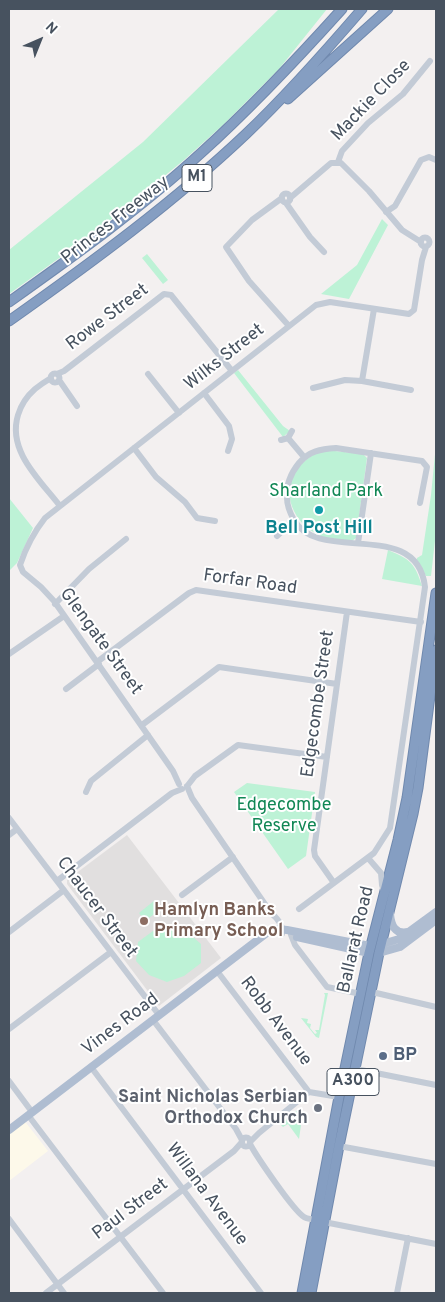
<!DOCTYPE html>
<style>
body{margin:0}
#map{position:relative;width:445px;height:1302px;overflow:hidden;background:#f3f0f0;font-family:Overpass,sans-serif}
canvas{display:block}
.frame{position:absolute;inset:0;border:10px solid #47525f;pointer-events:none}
.north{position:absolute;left:15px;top:15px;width:50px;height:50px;-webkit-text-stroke:4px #fff;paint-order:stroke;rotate:44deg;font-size:14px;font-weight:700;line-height:20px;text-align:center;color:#47525f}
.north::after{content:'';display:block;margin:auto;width:18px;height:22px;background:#47525f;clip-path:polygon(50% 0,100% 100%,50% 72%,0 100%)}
</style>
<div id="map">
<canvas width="445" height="1302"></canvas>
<div class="frame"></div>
<div class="north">N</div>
</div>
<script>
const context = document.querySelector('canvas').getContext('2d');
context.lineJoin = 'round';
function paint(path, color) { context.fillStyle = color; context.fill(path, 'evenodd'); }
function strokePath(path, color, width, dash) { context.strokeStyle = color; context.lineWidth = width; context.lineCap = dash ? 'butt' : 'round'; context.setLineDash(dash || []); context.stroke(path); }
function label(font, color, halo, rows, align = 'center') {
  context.font = font + ' Overpass,sans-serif'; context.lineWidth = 4; context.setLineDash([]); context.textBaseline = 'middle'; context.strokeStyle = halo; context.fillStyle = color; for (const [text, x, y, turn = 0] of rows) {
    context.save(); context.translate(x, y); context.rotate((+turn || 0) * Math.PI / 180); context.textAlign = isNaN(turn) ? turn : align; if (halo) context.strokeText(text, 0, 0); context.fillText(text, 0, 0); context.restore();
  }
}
paint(new Path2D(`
 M23 1119 48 1151 9 1181V1130Z`), '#fdf9ea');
paint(new Path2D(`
 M127 835 221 958 159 1006 67 884V880Z`), '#e1dfdf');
paint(new Path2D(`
 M279 9H327L279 69 224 124 184 160 97 231 9 294V250L143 142Z
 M382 219 388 225 349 299 321 294 357 265Z
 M147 254 168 280 163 284 142 258Z
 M238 370 283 426 290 431 283 437 234 373Z
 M436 444V532L431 576H426L417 560V558L422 555 431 495Z
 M335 451 363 454 367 458 356 538 352 541C341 540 324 539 315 533 291 520 279 486 300 465 305 461 310 456 316 453 321 451 329 451 335 451Z
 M9 498 33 528 17 563 9 571Z
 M388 550C410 559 415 563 422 586L382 579Z
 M247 783 315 792 306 856 288 869 234 792Z
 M155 900 162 908 145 921 139 913Z
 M168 924 185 930 201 944V963L184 976 167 982 149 975 136 961 138 942 153 931Z
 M324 993H328L319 1038 316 1037 301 1018 308 1019 307 1023 311 1024 310 1028 315 1034 317 1033 315 1030H319L325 995Z
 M299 1109 297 1112 300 1116 305 1117 302 1118 299 1139 288 1124 283 1127 280 1124Z`), '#bdf2d6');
const highway = new Path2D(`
 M288 99 388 9
 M9 302C75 255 141 208 201 153 251 108 297 59 342 9
 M9 321C91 263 173 203 246 134 287 95 325 52 362 9
 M302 1293 339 1097 369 953 398 840 407 798 436 593
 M311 1293 339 1146 379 953 413 814 418 788 436 650`);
strokePath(highway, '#7089ae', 11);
strokePath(new Path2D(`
 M338 162 342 151 368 123 403 94 430 61
 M281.5 198a4.5 4.5 0 1 1 9 0a4.5 4.5 0 1 1-9 0Z
 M282 198 252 220 226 247 249 281 289 326
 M290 198 331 163H341L369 191 402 230 421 242
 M286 203 310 237 324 252
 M386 212 395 206 421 160 429 157 436 160
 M420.5 242a4.5 4.5 0 1 1 9 0a4.5 4.5 0 1 1-9 0Z
 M50.5 378a4.5 4.5 0 1 1 9 0a4.5 4.5 0 1 1-9 0Z
 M57 374 64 371 164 294 171 295 232 371
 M148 374 179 413
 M51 378C46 381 40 385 35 389 27 396 21 405 18 415 7 451 40 480 60 506
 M59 380 77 406
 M362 381 374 309
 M313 388 345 380 362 381 411 390
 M204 393 229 426 232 439 228 451
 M288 438 304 457
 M281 440 288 438 292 431
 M134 448 156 477 185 502 197 518 215 521
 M277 536 294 520
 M358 543 371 453
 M55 604 89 569 126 539
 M9 654 64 616
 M97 662 189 593 196 590 421 622
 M66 689 99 664
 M142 725 219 667 337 684
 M179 784 173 771 54 601 41 587 23 572 20 565C26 547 34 532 45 518L316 305 330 302 409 314 414 310 422 260 426 247
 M188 785 195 776 238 745 327 757
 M187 786 192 798 271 913C277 918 284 925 282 934
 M86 792 91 781 148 735
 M9 818 159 1015
 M9 835 17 829
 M368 858 381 873 382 885 384 891
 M57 881 172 793 182 789
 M334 883 315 856 314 850 347 612
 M182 895 233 857
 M299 909 374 853 390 828 425 587C417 517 319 565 294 520 290 513 287 506 287 498 286 485 290 474 299 463 309 451 321 449 336 448L422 461 427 467 420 503
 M9 932 64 890
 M291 935 295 945 327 987 361 994
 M217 971 309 1092 339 1097
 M372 992 436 1007
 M153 1020 236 1129 242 1140
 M9 1029 111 952
 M91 1067 261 1293
 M356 1069 436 1085
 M9 1081 32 1112
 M28 1115 163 1293
 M241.5 1142a4.5 4.5 0 1 1 9 0a4.5 4.5 0 1 1-9 0Z
 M250 1142 259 1133 309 1092
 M250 1144C257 1157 293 1210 304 1217 307 1219 312 1219 315 1220
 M339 1146 436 1164
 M9 1219 64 1293
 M324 1222 436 1244
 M46 1293 234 1151 242 1142
 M397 1293 408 1238`), '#c3cbd6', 6);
strokePath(new Path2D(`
 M390 914C391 925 395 935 408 932
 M297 937 369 953
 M382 944 399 939 436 912
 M379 953 400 947 436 920
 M9 1130 268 932 277 929 287 930 370 946`), '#afbdd1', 8);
strokePath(highway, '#859ec2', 9);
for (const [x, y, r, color] of [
 [319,510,5,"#0f9aa8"],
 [144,921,5,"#8d6e63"],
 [383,1056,5,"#5c6f8a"],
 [318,1108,5,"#6b7280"]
]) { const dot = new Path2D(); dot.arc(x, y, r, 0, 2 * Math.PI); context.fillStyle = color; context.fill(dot); strokePath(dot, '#fff', 2); }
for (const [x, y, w] of [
 [197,178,30],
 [353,1082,52]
]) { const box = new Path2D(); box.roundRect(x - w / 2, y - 13.5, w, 27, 4); context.fillStyle = '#fff'; context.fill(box); strokePath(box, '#47525f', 1); }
label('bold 16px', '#47525f', null, [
 ["M1",197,178],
 ["A300",353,1082]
]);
label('18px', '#47525f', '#fff', [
 ["Mackie Close",372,101,-46],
 ["Princes Freeway",116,221,-38],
 ["Rowe Street",108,318,-37],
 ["Wilks Street",225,358,-38],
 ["Forfar Road",250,583,8],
 ["Glengate Street",100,642,54],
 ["Edgecombe Street",319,704,-82],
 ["Chaucer Street",96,908,53],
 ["Ballarat Road",357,940,-77],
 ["Robb Avenue",275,1022,53],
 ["Vines Road",121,1025,-37],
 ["Willana Avenue",206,1195,53],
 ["Paul Street",131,1210,-37]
]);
label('18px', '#118755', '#fff', [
 ["Sharland Park",326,492],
 ["Edgecombe",284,806],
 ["Reserve",284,827]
]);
label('bold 18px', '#0d838f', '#fff', [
 ["Bell Post Hill",319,529]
]);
label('bold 18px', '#785e54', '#fff', [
 ["Hamlyn Banks",154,911],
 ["Primary School",154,932]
], 'left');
label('bold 18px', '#4e5e75', '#fff', [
 ["BP",393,1056]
], 'left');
label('bold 18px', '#5b616d', '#fff', [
 ["Saint Nicholas Serbian",308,1098],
 ["Orthodox Church",308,1119]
], 'right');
</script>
